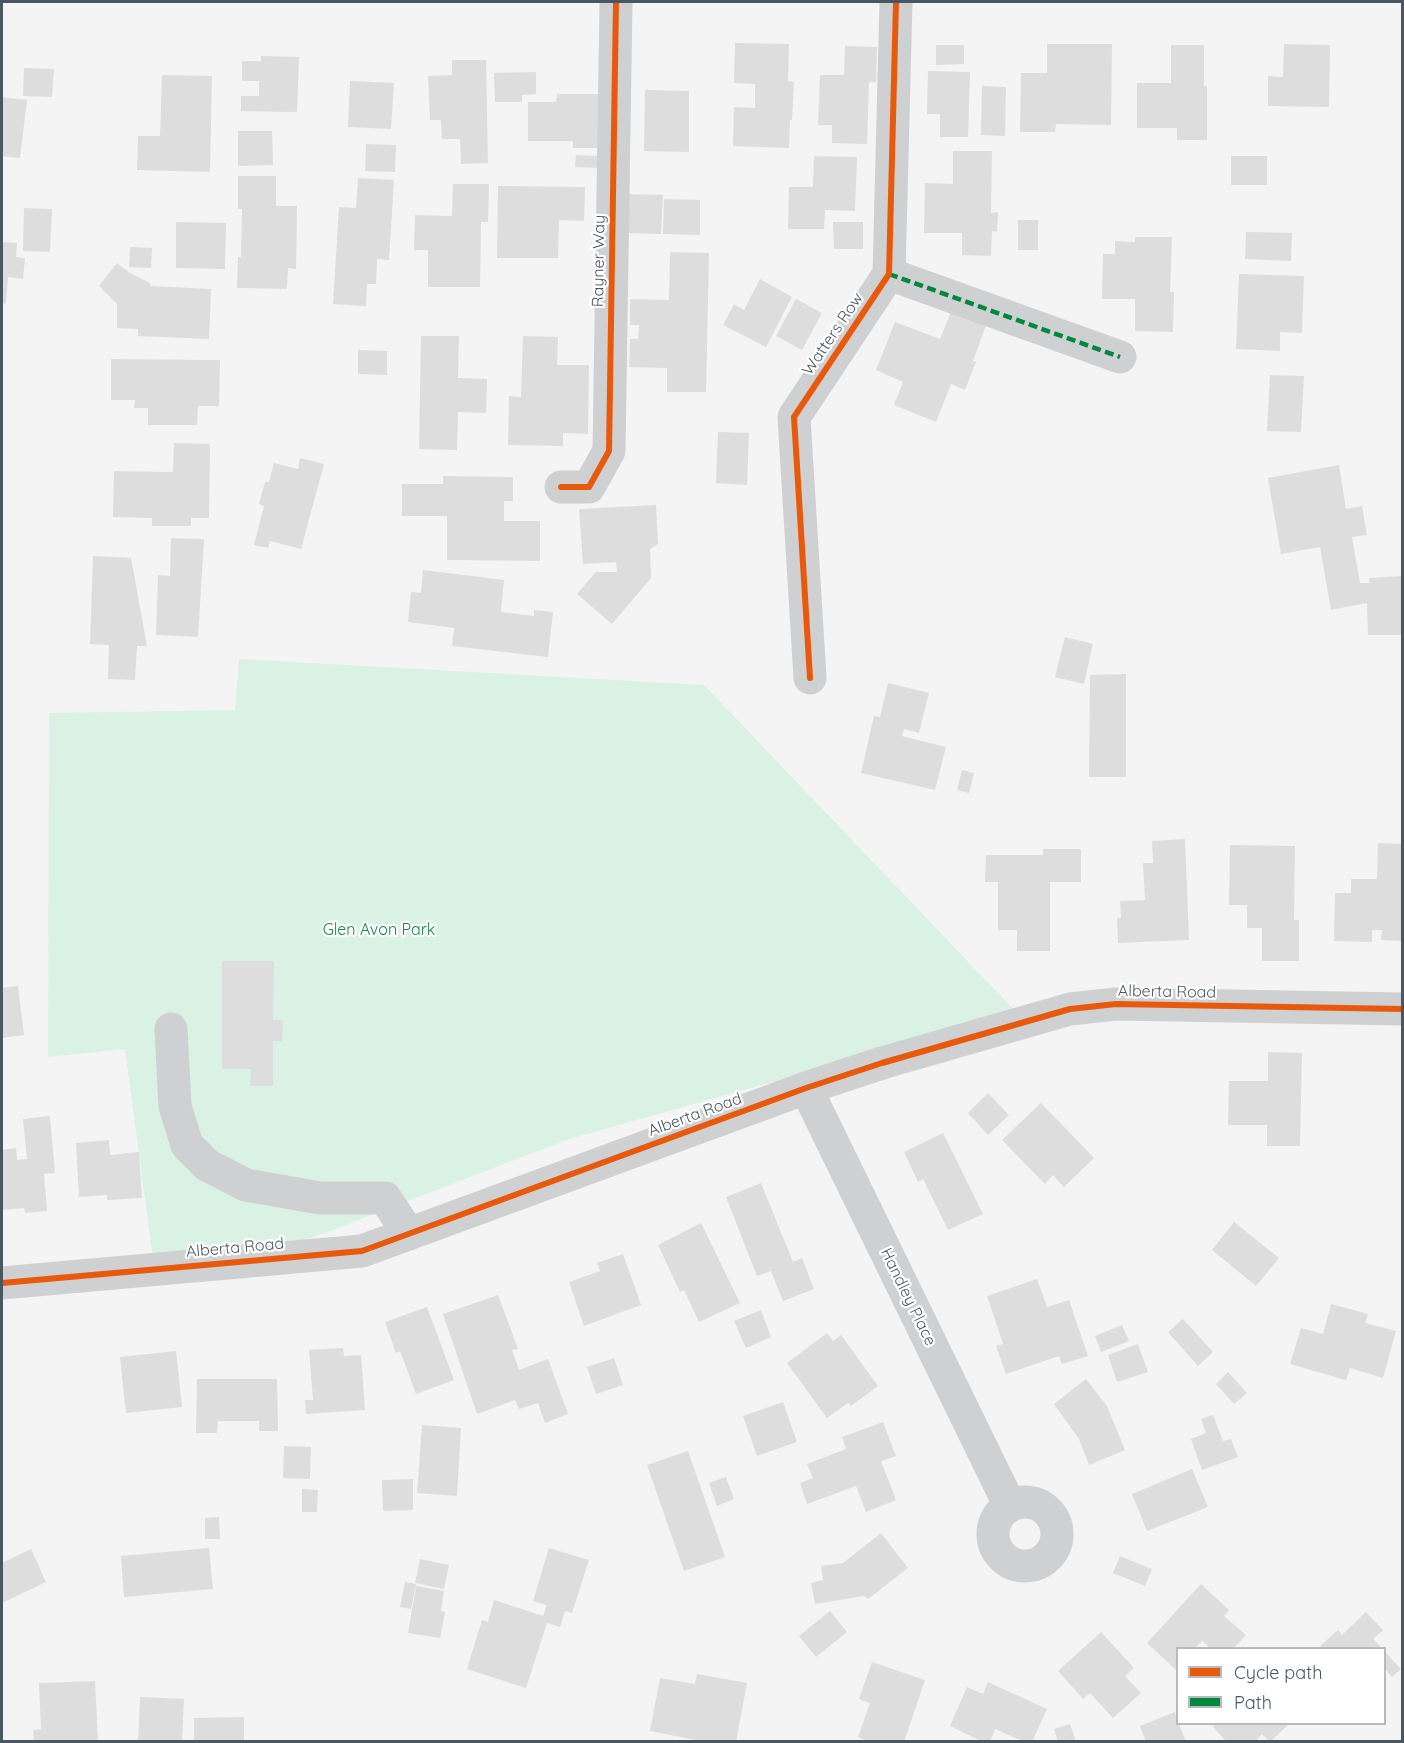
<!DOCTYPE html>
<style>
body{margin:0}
#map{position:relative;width:1404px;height:1743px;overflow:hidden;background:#f4f4f4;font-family:Quicksand,sans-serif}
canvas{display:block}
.frame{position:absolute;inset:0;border:3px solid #4a5661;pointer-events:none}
.legend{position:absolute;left:1176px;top:1647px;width:210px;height:78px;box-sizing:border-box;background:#fff;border:2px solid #b7bbc0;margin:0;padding:8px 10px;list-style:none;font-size:18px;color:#4a5661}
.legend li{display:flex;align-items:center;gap:12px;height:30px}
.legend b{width:30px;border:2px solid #b7bbc0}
</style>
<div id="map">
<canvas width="1404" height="1743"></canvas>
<div class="frame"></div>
<ul class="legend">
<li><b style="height:8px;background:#e8590c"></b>Cycle path</li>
<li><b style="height:8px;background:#00873e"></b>Path</li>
</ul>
</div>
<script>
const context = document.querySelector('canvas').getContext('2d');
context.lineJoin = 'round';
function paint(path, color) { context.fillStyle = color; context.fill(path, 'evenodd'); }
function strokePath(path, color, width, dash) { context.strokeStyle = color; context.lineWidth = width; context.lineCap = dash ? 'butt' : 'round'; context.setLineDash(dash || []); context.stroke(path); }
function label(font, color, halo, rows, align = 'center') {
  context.font = font + ' Quicksand,sans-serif'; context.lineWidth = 4.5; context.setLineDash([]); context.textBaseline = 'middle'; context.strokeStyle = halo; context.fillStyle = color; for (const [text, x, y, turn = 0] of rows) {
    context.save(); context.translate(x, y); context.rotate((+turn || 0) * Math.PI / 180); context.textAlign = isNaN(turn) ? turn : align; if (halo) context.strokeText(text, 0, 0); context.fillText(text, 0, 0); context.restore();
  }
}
paint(new Path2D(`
 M239 659 704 685 1017 1013 569 1139 296 1244 153 1258 125 1049 48 1057 49 713 235 710Z`), '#d9f2e3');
paint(new Path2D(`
 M735 43 789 44 788 81 794 82 792 120H790L789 148 733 146 734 107 755 108V84L734 83Z
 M1047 44H1112L1111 125 1056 124 1055 132H1020L1021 73H1047Z
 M1284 44 1330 45 1329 107 1268 106V76L1283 77Z
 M936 45H964V64L936 65Z
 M1171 45H1204V86H1207V140H1177V128H1137V83H1171Z
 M845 46 877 47 876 82H869L867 144 832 143V125H818L820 75H844Z
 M261 56 299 57 297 112 241 111V96H259V81H242V61H261Z
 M452 60H486L488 163 461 164 460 139H442L441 120H430L428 76 452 75Z
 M24 68 54 69 52 97 23 96Z
 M928 71 970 72 968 137H940V114H927Z
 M536 72V94L522 95V102H495L494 73Z
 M162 75 212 76 210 172 137 170 138 136H160Z
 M350 81 394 83 391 129 348 127Z
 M982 86 1006 87 1005 136 981 135Z
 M645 90 689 91V152L644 151Z
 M557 94H600V148H573V141H528V102H556Z
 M2 97 27 100 20 158 2 156Z
 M238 131H272L273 165 238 166Z
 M366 144 396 145 395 172 365 171Z
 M953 151H992L991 213 998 212 997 232 992 231 991 256 962 255V233H924L925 183 953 184Z
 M576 155 599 156 598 168 575 167Z
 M814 156 857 157 855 211 825 210 824 229H788L789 187H813Z
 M1231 156H1267V185H1231Z
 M238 176H276V206H297L296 269 288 268 287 289 237 288 238 257H241L242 209H238Z
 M358 178 394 180 389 260 377 259 376 284H367L366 306 333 304 339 207 356 208Z
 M453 184H489L488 222H481L480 287H428V250H414L415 215 452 216Z
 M498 186 585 187 584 221 559 220 558 258H497Z
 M627 194 663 195 661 234 626 233Z
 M664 199 700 200V235L663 234Z
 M24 208 52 209 50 252 23 251Z
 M1018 220H1038V250H1018Z
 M176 222 226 223 225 269 176 268Z
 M833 222H863V249H834Z
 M1246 232 1292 233 1291 261 1245 259Z
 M1135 237H1172L1170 292H1174L1173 332 1135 331V299H1102L1103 254H1115V241L1135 242Z
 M2 242 17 243 16 257 25 258 23 279 8 277 6 304 2 303Z
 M130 247 152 248 151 268 129 267Z
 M670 252 709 253 706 392H667V368L629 367 630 339H638L639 325H630V299L669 300Z
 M117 263 130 273 150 283V286L211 289 209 339 138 336V329L117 328V304L99 286Z
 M1239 274 1304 276 1302 333 1280 332V351L1236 349Z
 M760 279 792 297 766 347 723 325 734 304 744 310Z
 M796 299 822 313 802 350 776 336Z
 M951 312 986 325 973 361 976 362 965 390 951 384 936 422 894 405 903 382 876 370 895 322 940 339Z
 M421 336H459L458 378 487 379 486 413 458 412 457 450 419 449Z
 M523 336 558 337 557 365H589L588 434 563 433V446L508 445 509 396 521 397Z
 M358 350 387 351V375L358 374Z
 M111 359 220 360 219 406H198L197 425H148V408H134L135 400H111Z
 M1270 375 1304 376 1301 432 1267 431Z
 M718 432 749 433 747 485 716 483Z
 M174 443 210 444 209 518H191V526H152V518L113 517 114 471 173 472Z
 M300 458 324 464 301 549 270 541 268 548 254 545 264 506 259 504 265 482H269L274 463 298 469Z
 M1339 465 1346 509 1362 506 1367 535 1352 537 1360 583H1370L1369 578 1402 576V635H1368L1367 603 1331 610 1320 547 1281 554 1268 478Z
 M443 476 513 477V501H504V521H540V561L447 560V516H402V484H443Z
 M656 505 658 544 650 549 651 578 612 624 577 594 596 572H617L616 562 583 564 579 509Z
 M171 538 204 539 198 637 156 635 158 575 170 576Z
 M93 556 131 558 147 646H137L135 680 108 679 109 645 90 644Z
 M423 570 504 580 501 612 534 616V610L553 612 548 657 452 646 454 628 408 622 411 592 421 593Z
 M1065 637 1093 644 1084 684 1055 677Z
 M1126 674V777H1089L1090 675Z
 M888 683 929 693 919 733 904 729 902 736 946 747 935 790 861 773 874 716 880 717Z
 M962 770 974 773 969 793 957 790Z
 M1185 839 1189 940 1118 943 1117 918H1121L1120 901 1145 900 1143 863H1153L1152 841Z
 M1378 843 1402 844V941L1381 940 1382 930H1372V942L1334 941 1335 893H1351V879H1377Z
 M1230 845 1295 846 1294 920H1299V961H1262V928H1247V905H1229Z
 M1043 849H1081V882H1050V951H1017V930H998V882H985L986 855H1043Z
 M222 961H274L273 1020H283L282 1041H273V1086H250L251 1069H222Z
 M18 986 24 1035 2 1038V988Z
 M1268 1052 1302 1053 1300 1146H1267V1125H1228L1229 1081H1268Z
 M988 1093 1009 1115 988 1135 968 1113Z
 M1041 1103 1094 1158 1064 1187 1053 1175 1045 1184 1002 1140Z
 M50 1116 55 1173 44 1174 47 1211 25 1213 24 1208 2 1210V1150L16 1148 17 1160 27 1159 23 1119Z
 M943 1133 983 1214 948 1230 923 1179 918 1182 904 1152Z
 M109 1140 110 1155 139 1152 142 1198 107 1200V1195L79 1197 76 1143Z
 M761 1183 793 1262 802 1258 814 1289 783 1301 771 1271 757 1276 726 1197Z
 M1234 1222 1279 1258 1256 1286 1212 1250Z
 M701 1223 740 1303 699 1322 684 1290 680 1292 658 1245Z
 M623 1254 641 1305 584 1326 569 1282 600 1271 597 1263Z
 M1037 1279 1047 1307 1069 1300 1088 1356 1062 1364 1059 1356 1006 1374 996 1346 1003 1344 987 1296Z
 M498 1295 518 1349 512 1350 519 1370 548 1359 568 1414 545 1423 538 1403 519 1409 515 1400 477 1414 443 1314Z
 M1331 1304 1368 1314 1365 1323 1396 1331 1383 1378 1350 1368 1346 1380 1290 1364 1301 1328 1323 1334Z
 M427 1307 454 1380 416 1394 400 1351 396 1353 385 1322Z
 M761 1310 771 1337 746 1348 734 1321Z
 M1183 1319 1213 1352 1198 1366 1168 1332Z
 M1122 1325 1129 1341 1101 1352 1095 1336Z
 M827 1333 833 1341 841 1335 878 1386 851 1406 848 1403 827 1418 787 1363Z
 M1138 1344 1148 1372 1117 1382 1108 1355Z
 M343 1348 344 1356 361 1355 365 1410 306 1414 305 1400H313L309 1350Z
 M176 1351 182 1407 126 1413 120 1357Z
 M614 1358 623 1385 596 1394 587 1367Z
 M1228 1372 1247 1393 1234 1404 1216 1384Z
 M197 1379H277L278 1431H259V1421H218L217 1433H196Z
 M1086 1379 1107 1406 1125 1450 1089 1465 1079 1439 1054 1404Z
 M783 1402 797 1442 757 1456 743 1416Z
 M1213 1415 1223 1441 1231 1439 1238 1457 1202 1470 1191 1439 1206 1433 1201 1419Z
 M883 1422 896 1456 881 1461 896 1500 866 1512 856 1486 807 1504 800 1483 813 1478 807 1464 846 1449 842 1437Z
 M422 1425 461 1428 457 1496 417 1493Z
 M284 1446 311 1447 310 1479 283 1478Z
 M688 1451 725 1557 684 1571 647 1465Z
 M1192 1469 1208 1507 1147 1531 1132 1494Z
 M726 1477 734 1499 717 1506 709 1483Z
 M413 1479V1510L383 1511 382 1480Z
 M302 1489 318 1490 317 1512H302Z
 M219 1517 220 1539H205V1518Z
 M881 1533 908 1568 868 1599 864 1596 815 1604 811 1583 823 1580 821 1566 843 1563Z
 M209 1548 213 1589 124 1597 121 1556Z
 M549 1548 589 1560 572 1613 565 1611 560 1627 547 1623 526 1688 467 1669 482 1620 488 1622 494 1600 543 1616 547 1605 533 1601Z
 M31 1549 46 1582 2 1603V1563Z
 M1120 1556 1152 1569 1145 1586 1113 1573Z
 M420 1559 449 1565 444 1589 415 1583Z
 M405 1582 416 1584 411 1609 400 1607Z
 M1201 1584 1229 1610 1224 1616 1246 1635 1234 1648H1210L1202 1641 1195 1648H1178L1176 1670 1147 1643Z
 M416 1586 444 1591 441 1611 445 1612 440 1638 408 1633Z
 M830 1611 847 1632 816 1657 799 1636Z
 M1366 1612 1383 1630 1373 1639 1382 1648H1323L1320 1646 1338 1630 1342 1635Z
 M1101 1632 1134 1668 1125 1676 1141 1693 1113 1718 1090 1693 1083 1699 1058 1671Z
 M1384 1651 1401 1669 1392 1677 1384 1668Z
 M872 1662 925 1680 904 1742H870L858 1737 870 1703 859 1699Z
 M697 1674 747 1683 736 1742H706L650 1731 660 1678 695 1684Z
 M95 1681 98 1742H34L33 1730 41 1729 39 1683Z
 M988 1682 1047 1709 1032 1742H1025L995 1729 990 1742H983L950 1726 967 1687 983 1694Z
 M140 1697 184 1699 182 1742H138Z
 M1175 1712 1178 1724H1179L1186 1742H1146L1140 1726Z
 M244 1717V1742H194V1718Z
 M1070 1724 1076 1742H1058L1054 1729Z
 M1216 1724H1289L1270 1742 1262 1734 1255 1742H1227L1213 1727Z`), '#ddddde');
strokePath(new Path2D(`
 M889 274 1120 357
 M561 487H589L609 451 616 2
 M810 678 794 417 889 274 896 2
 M171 1029 175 1106 187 1145 207 1165 246 1185 320 1198H385L409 1234
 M806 1088 1010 1506
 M2 1283 362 1251 806 1088 882 1063 1070 1009 1116 1004 1402 1009
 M993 1534a32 32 0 1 1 64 0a32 32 0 1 1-64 0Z`), '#ced0d2', 33);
strokePath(new Path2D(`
 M889 274 1120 357`), '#00873e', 4.5, [9, 4.5]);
strokePath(new Path2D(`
 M561 487H589L609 451 616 2
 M810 678 794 417 889 274 896 2
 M2 1283 362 1251 806 1088 882 1063 1070 1009 1116 1004 1402 1009`), '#e8590c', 6);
label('16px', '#4a5661', '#fff', [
 ["Rayner Way",599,261,-89],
 ["Watters Row",833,334,-56],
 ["Alberta Road",1167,992,1],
 ["Alberta Road",695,1115,-20],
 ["Alberta Road",235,1248,-5],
 ["Handley Place",908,1297,64]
]);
label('16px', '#17864f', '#fff', [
 ["Glen Avon Park",379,930]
]);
</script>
